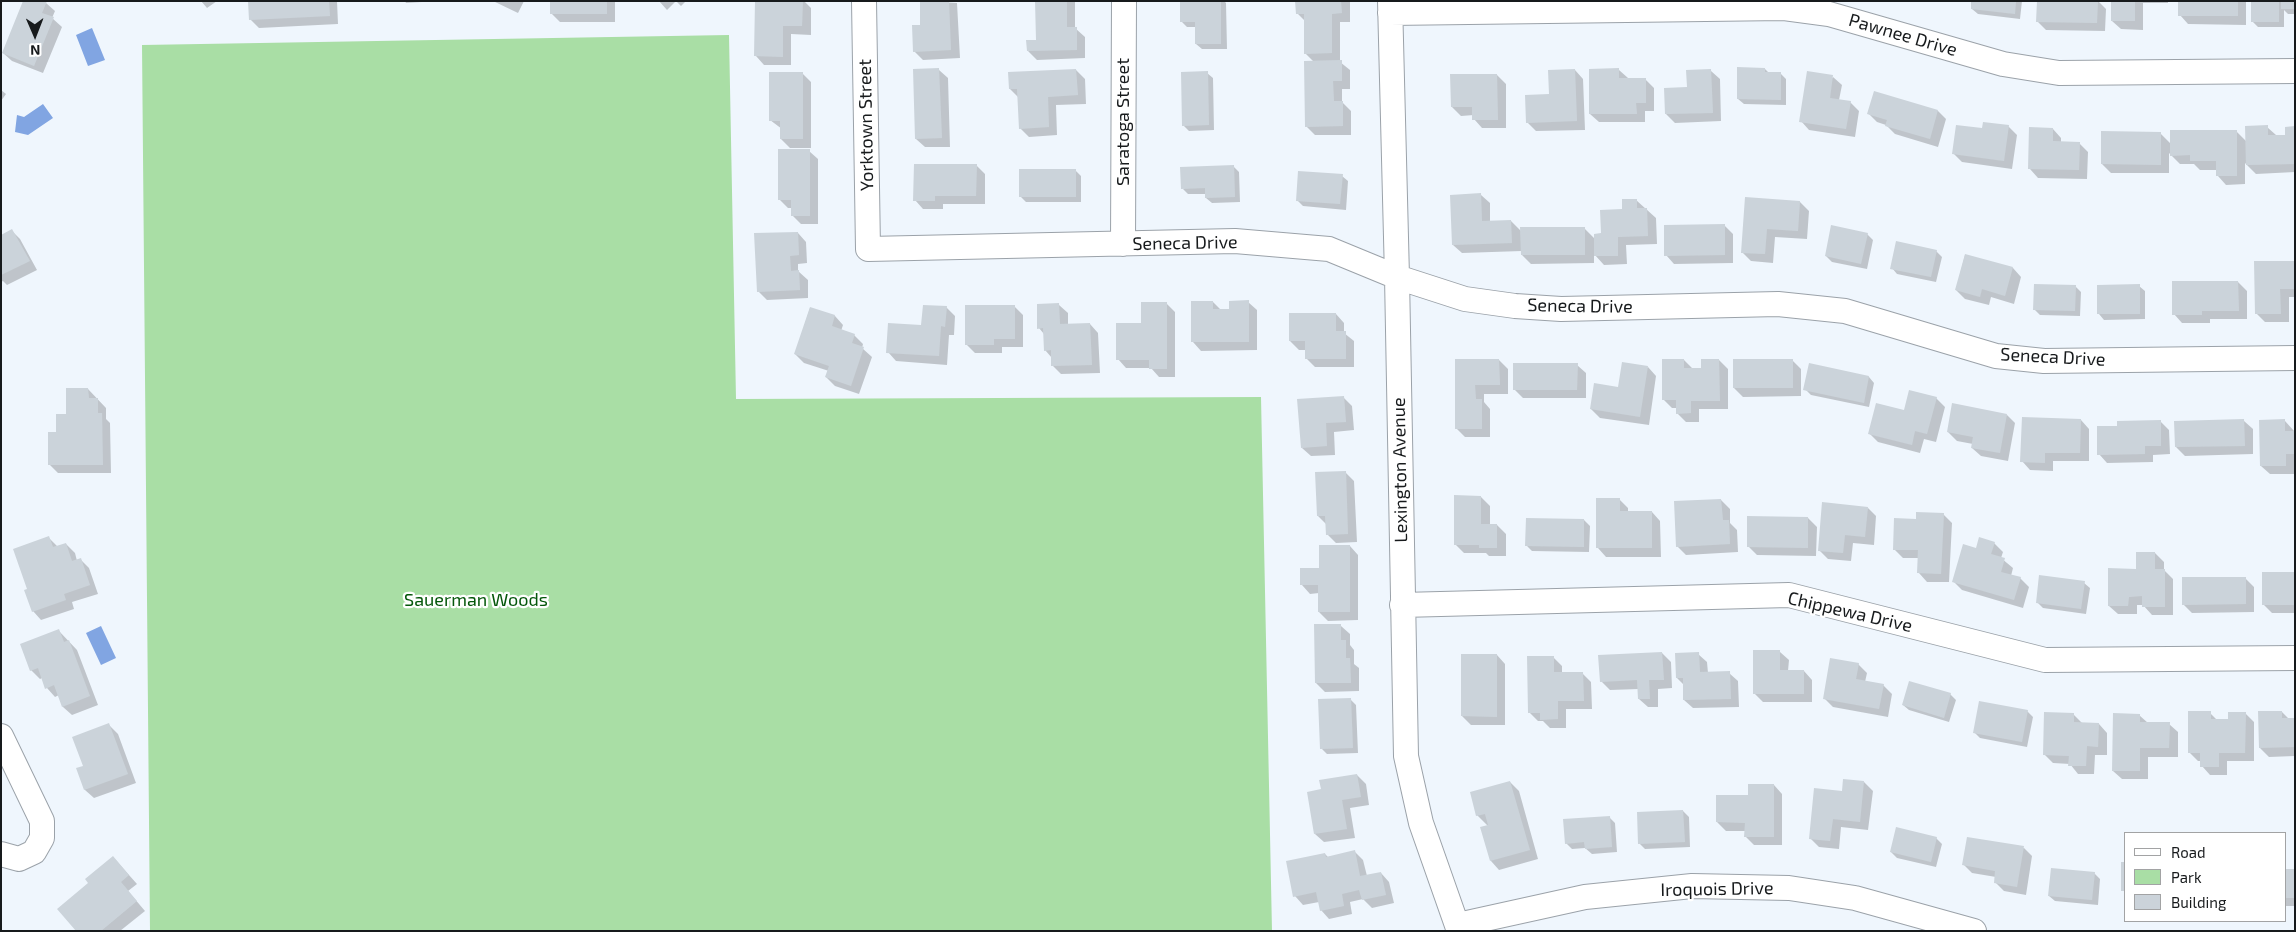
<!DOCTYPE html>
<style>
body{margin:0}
#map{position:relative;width:2296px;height:932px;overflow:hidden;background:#eff6fd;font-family:"Exo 2",sans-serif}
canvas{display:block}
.frame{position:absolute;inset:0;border:2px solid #171a1c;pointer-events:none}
.legend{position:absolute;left:2124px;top:832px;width:162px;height:90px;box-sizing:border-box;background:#fff;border:1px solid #a2a3a4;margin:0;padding:6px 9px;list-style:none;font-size:15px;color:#171a1c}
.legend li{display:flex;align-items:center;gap:10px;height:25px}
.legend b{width:25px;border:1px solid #a2a3a4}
.north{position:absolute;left:10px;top:10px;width:50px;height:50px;-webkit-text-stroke:4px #fff;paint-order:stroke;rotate:179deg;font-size:14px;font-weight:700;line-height:20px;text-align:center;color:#171a1c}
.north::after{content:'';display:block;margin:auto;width:18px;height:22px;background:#171a1c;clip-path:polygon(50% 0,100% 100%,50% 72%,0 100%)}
</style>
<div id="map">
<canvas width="2296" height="932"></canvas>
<div class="frame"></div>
<ul class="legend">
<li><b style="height:6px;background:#fff"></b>Road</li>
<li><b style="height:14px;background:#a9dea5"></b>Park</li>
<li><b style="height:14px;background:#cbd3da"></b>Building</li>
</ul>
<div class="north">N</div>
</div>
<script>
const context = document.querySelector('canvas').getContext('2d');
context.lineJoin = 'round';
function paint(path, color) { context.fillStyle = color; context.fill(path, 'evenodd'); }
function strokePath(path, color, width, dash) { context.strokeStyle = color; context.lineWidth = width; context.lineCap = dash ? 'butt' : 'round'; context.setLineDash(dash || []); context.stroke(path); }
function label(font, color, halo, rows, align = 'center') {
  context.font = font + ' "Exo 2",sans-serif'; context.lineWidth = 4.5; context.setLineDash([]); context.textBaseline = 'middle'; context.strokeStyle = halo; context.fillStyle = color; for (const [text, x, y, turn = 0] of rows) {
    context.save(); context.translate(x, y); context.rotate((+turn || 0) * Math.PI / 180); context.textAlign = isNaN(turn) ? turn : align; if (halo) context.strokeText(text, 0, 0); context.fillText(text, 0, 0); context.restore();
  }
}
paint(new Path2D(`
 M729 35 736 399 1261 397 1272 931H150L142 45Z`), '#a9dea5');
paint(new Path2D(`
 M92 28 105 60 88 66 76 35Z
 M43 104 53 118 28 135 15 132 17 115 24 117Z
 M101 626 116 658 101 665 86 633Z`), '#81a5e2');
paint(new Path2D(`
 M201 1H217L207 8Z
 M249 1H337L338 24 259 28 250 19Z
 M405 1H422V2L406 3Z
 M493 1H524L518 13Z
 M551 1H615V22H560L551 13Z
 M659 1H686L681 6 676 1 667 10Z
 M757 1H804L811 8V35L791 34V65H764L756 56Z
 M921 1 957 3 960 58 923 60 914 51 922 26Z
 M1036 1H1075V28L1085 37V58L1037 60 1028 51 1038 41Z
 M1181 1H1224L1226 3 1227 49H1202L1196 44V27H1187L1182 22Z
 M1297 1H1350V22H1340V62L1350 70V89H1342V102L1351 111V135H1315L1306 126 1314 62 1305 53V21L1297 13Z
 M1973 1H2022L2020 19 1978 14 1972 9Z
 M2098 1 2106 9 2105 31 2046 30 2038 22Z
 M2112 1H2168V3H2143V30L2121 29 2112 21Z
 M2180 1H2246V25L2188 24 2180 15Z
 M2252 1H2295V14H2288L2284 10V27H2258L2252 21Z
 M46 3 55 11 52 18 62 27 43 73 12 61 3 53Z
 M1765 69 1769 73 1781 74 1786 79V105L1744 104 1738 99Z
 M939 70 948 78 950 147H925L916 139Z
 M1076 70 1085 79 1086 104 1056 105 1057 135 1029 137 1020 128 1018 97 1010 89Z
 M1575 70 1583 79 1585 130 1536 131 1527 122Z
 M1619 70 1628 78 1645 79 1654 88V111H1645V122H1599L1590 114Z
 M1711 71 1720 79 1721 121 1675 123 1666 114 1688 88Z
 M802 73 811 82V148H790L781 139 782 129 770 120Z
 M1207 73 1213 78 1214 130 1189 131 1183 125Z
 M1497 75 1506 84V128H1482L1474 119V115L1461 116 1452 107Z
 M1833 77 1842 85 1839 100 1850 102 1859 111 1855 137 1809 130 1801 121Z
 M1 90 6 94 1 101Z
 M1938 111 1946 119 1938 147 1895 134 1886 125 1877 122 1868 113Z
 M2008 126 2017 135 2012 169 1962 162 1953 153 1983 130Z
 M2267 127 2276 135 2287 136 2295 128V172L2256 174 2245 163V184L2226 185 2218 176V170H2200L2194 164H2180L2169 153V173H2111L2102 164 2160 133 2171 144 2236 131 2246 141Z
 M2053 129 2061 138V143H2079L2088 152 2087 179 2038 178 2030 169Z
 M809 151 818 159V224H801L792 215V208H788L779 199Z
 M976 165 985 174V204H943V209H923L915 200Z
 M1233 166 1239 172 1240 202 1212 203 1206 198V194H1188L1183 189Z
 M1075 170 1081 176V202H1026L1021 197Z
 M1342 176 1348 181 1346 210 1303 206 1297 200Z
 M1481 195 1490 203V222L1511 221 1522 232 1585 229 1595 239 1602 235 1623 210 1636 200 1656 218 1657 244 1626 245 1627 264 1604 265 1594 254V263L1531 264 1522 255V251L1462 253 1453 245Z
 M1746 198 1800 202 1809 211 1807 239 1775 237 1773 263 1751 261 1742 252Z
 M1724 225 1733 234V263L1674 264 1666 255Z
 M12 231 20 239 37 270 7 285 3 281 1 282V236Z
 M798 233 806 242 807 263 798 264V271L808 280V298L767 300 758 291Z
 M1867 234 1873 240 1867 269 1832 262 1826 256Z
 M1936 251 1942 257 1936 282 1897 274 1892 268Z
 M1965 255 2013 268 2021 277 2014 304 1991 297 1989 305 1965 299 1956 290Z
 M2295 262V297H2289V322H2265L2256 313Z
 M2238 282 2247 291V319H2210V323H2182L2174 314Z
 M2075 286 2081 292 2080 316 2040 315 2034 309Z
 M2139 286 2145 291V319L2104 320 2099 314Z
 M1213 302 1221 310H1230L1248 302 1257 310V350L1201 351 1193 342Z
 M1166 303 1175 312V377H1159L1151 368H1126L1118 359 1142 325Z
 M1059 305 1068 313V325L1090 324 1098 333 1100 373 1061 374 1053 366 1052 358 1045 350 1044 334 1039 328Z
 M1014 306 1023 315V347H1002V353H975L966 344Z
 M946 307 955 316 954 335H949L947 365 896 361 888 352Z
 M810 308 835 316 843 325 841 331 854 335 863 344 862 348 872 357 859 394 835 386 826 377 829 371 804 363 795 354Z
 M1336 314 1344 323V333L1354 341V367H1315L1306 358V350H1299L1290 341Z
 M1456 360H1499L1508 369V394H1484V402L1490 409V437H1465L1456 428Z
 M1684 360 1693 369H1702L1719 360 1728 369V409H1699V422H1686L1677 413V408H1672L1663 399Z
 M1792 360 1801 369V396L1743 397 1734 388Z
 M1577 365 1586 373V398H1523L1514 389Z
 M1810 365 1869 377 1874 383 1869 407 1811 395 1805 389Z
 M1648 367 1656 376 1649 425 1600 418 1591 409Z
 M88 389 106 408V419L110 423 111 473H58L49 464 58 433 67 415Z
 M1343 397 1352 406 1354 430 1334 432 1335 455 1311 456 1302 448Z
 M1936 398 1945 407 1936 442 1924 439 1920 453 1878 442 1869 433 1905 411Z
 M2007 415 2015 423 2008 461 1981 456 1972 448 1973 444 1957 441 1948 432Z
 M2081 420 2089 429V461H2053V471L2030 470 2022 461Z
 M2160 421 2169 430 2170 454 2153 455V462L2107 463 2099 454Z
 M2244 421 2253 429V454L2185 456 2176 447Z
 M2285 421 2295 432V474H2270L2261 466Z
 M1345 472 1354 481 1357 542 1336 543 1327 534 1326 524 1318 516Z
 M1481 497 1490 506V525H1497L1506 534V556H1489L1486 553H1464L1455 544Z
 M1619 499 1628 508V512H1652L1660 521 1661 557H1606L1598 548Z
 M1721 500 1730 509V523L1737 530 1738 552 1686 555 1677 546Z
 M1868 508 1876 516 1874 545 1853 543 1851 561 1828 559 1819 550Z
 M1943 514 1952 523 1949 582H1927L1919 573V558H1903L1894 549 1917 520Z
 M1808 518 1817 527 1816 556 1757 555 1748 546Z
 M1584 520 1590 526 1589 552 1532 551 1527 546Z
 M49 538 58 547 66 544 75 553 77 561 81 560 89 568 98 594 72 602 74 609 41 620 33 611 29 590Z
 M1994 543 2003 552 2001 558 2013 568 2011 576 2020 578 2029 587 2023 608 1962 590 1954 582 1976 549Z
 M1350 546 1358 555V620L1328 621 1319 612V593L1310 594 1302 585Z
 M2155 553 2164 562V570L2173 579V615H2152L2143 605H2137V614H2118L2109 606 2137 570Z
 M2295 573V613H2272L2264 605Z
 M2245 578 2254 587V612L2192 613 2183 604Z
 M2084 583 2090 588 2086 614 2043 608 2037 602Z
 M1341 626 1350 634V645L1354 650V664L1359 668V691L1325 692 1316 683Z
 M59 631 77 650 98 705 72 715 63 707 59 695 55 697 47 688 42 678 40 679 31 670Z
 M1780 652 1789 660 1788 671H1804L1812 680V702H1763L1754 693Z
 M1662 653 1671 662 1672 688 1658 689V707H1648L1639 699V689L1610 690 1601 681Z
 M1698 654 1707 662 1708 673H1729L1738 681 1739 707 1693 708 1684 700V685L1677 678Z
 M1497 655 1505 664V725H1471L1462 716Z
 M1553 657 1562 666V673H1582L1591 682 1592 709H1566V728H1550L1543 721H1538L1529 712Z
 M1858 664 1867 673 1865 682 1883 685 1892 694 1888 717 1833 707 1824 698Z
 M1950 694 1956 700 1949 722 1909 710 1903 705Z
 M1350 699 1356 705 1358 753 1327 754 1322 749Z
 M2027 711 2033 717 2027 747 1980 738 1974 732Z
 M2282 712 2289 719H2295V756L2269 757 2260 748Z
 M2210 713 2218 721H2229L2245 713 2254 722V761H2227V775H2210L2202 766V761H2198L2189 752Z
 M2074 715 2082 723 2099 724 2107 733V755H2095L2094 774H2078L2070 764 2053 763 2044 754Z
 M2139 715 2148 723 2169 724 2178 732V757H2148V779H2122L2113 771Z
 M109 725 118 734 136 783 94 798 85 790 78 769 85 766Z
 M1357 775 1366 784 1369 805 1350 808 1355 838 1324 842 1315 834 1323 790Z
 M1510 782 1519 791 1538 859 1499 870 1491 861 1481 828 1488 826 1477 815Z
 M1864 782 1873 791 1868 830 1841 827 1839 849 1819 847 1810 838 1843 792Z
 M1774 785 1782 794V845H1754L1746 837V831H1726L1717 822Z
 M1683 811 1689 817 1690 847 1645 849 1639 843Z
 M1609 817 1615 823 1617 852 1592 854 1585 848 1572 849 1566 843Z
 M1936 838 1942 844 1936 867 1897 858 1891 852Z
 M2024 848 2032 856 2026 895 2004 891 1995 882 1996 877 1972 873 1964 865Z
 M1355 852 1363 860 1367 876 1381 873 1389 882 1394 903 1372 908 1363 899 1350 902 1352 914 1329 919 1321 910 1319 902 1303 905 1295 896 1325 854 1328 857Z
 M113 857 137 884 128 891 145 911 120 931H77L90 883Z
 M2285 870H2295V906H2285Z
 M2094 873 2100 879 2098 905 2055 901 2049 896Z`), '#0003');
paint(new Path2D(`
 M23 1H47L42 13 54 17 34 66 2 53Z
 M248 1H329L330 16 249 20Z
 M550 1H607V14H550Z
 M755 1H803L802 26H783V57L754 56Z
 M920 1H949L951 50 913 52 912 25H920Z
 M1035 1H1067V27H1077V50L1027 51 1026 40H1036Z
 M1180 1H1221V44H1195V22H1180Z
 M1295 1H1341L1342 13 1332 14V53L1304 54V14H1296Z
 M1971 1H2016L2015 14 1971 9Z
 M2037 1H2098L2097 23 2036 22Z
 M2111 1H2135V21H2111Z
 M2178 1H2238V16H2178Z
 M2251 1H2279V22H2251Z
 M2281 1H2295V9H2281Z
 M1342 60V81H1333L1334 101H1343V126L1305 127 1304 61Z
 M1737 67 1765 68V72H1781V100L1737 99Z
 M939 68 942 138 915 139 913 69Z
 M1619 68V78H1646V103H1636L1637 114H1589V69Z
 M1076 69 1078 95 1048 97 1049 127 1019 129 1017 89H1009L1008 72Z
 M1575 69 1577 121 1526 123 1525 95 1549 94 1548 70Z
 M1711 69 1713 113 1665 114 1664 88 1687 87 1686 70Z
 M1208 71 1209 125 1182 126 1181 72Z
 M1807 71 1833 75 1830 98 1851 101 1846 129 1799 122Z
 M769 72H803V139H780V121H769Z
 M1450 74H1497L1498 120H1472V107H1451Z
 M1874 91 1938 110 1930 139 1885 126 1887 120 1867 114Z
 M1983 122 2009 125 2004 161 1952 154 1956 125 1982 128Z
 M2268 125V135H2285V127L2295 126V164L2246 165 2245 126Z
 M2029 127 2053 128V141L2080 142 2079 170 2028 169Z
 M2170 130H2237V176H2216V161H2190V155L2170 156Z
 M2101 131 2161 132V165L2101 164Z
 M778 149H810V216H791V200H778Z
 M914 164H977L976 196H935V201H913Z
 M1234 165 1235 197 1205 198V188L1181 189 1180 167Z
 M1019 169H1076V197H1019Z
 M1298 171 1343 174 1340 204 1296 201Z
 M1481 193 1482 221 1511 220 1512 243 1452 245 1450 195Z
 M1745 197 1800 201 1798 231 1767 229 1765 254 1741 253Z
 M1622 199H1637V208H1647L1648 236 1618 237V256H1594V234L1601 233 1600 210 1622 209Z
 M1725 224V255L1664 256V225Z
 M1831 225 1868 233 1861 264 1825 256Z
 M1520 227H1585V255H1521Z
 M12 229 30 261 1 275V235Z
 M798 232 799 255 790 256 791 271 799 270 800 290 757 292 754 233Z
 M1896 241 1937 250 1931 277 1890 269Z
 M1965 254 2013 267 2005 296 1982 289 1980 297 1955 290Z
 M2254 261H2295V289H2280L2281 314H2255Z
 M2172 281H2238L2239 311H2202V315H2172Z
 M2034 284 2076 285 2075 311 2033 310Z
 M2140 284V314H2097V285Z
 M1249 300V342H1191V301H1213V309H1229V301Z
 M1141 302H1167V369H1149V360H1116V323H1141Z
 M1059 303 1060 324 1090 323 1092 365 1051 366V350L1044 351 1043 328 1037 329V304Z
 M923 305 947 306 945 327 941 326 939 356 886 353 888 323 921 325Z
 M965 305H1015V339H994V345H965Z
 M810 307 835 315 832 326 855 334 852 343 864 347 851 386 825 377 829 366 794 354Z
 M1289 313H1336V331H1346V359H1305V341H1289Z
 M1455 359H1499L1500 385H1475L1476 399H1482V429H1455Z
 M1662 359H1684V368H1701V359H1719L1720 401H1691V413L1676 414V400H1662Z
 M1733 359H1793V388H1733Z
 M1622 362 1648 366 1640 417 1590 409 1594 383 1618 387Z
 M1513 363H1578L1577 390H1513Z
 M1809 363 1869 376 1864 403 1803 390Z
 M66 388H88L89 398H98V413H102L103 465H48V432H56V414H66Z
 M1909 390 1937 397 1927 434 1915 431 1912 445 1868 434 1876 403 1904 410Z
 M1344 396 1346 422 1326 423 1327 446 1301 448 1297 399Z
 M1952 403 2007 414 2000 453 1971 448 1973 437 1947 432Z
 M2022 417 2081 419 2080 453H2045V463L2020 462Z
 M2244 419 2245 446 2175 447 2174 421Z
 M2285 419V431H2295V454H2286V466H2260L2259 420Z
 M2161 420V446H2145V454L2097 455V426H2117V421Z
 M1346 471 1348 534 1326 535 1325 516H1317L1315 472Z
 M1454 495 1481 496V524H1497V548H1479V545H1454Z
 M1596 498H1620V511H1652V548H1596Z
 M1721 499 1723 520H1729L1730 544 1676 547 1674 501Z
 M1822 502 1868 507 1865 537 1845 535 1843 553 1818 551Z
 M1916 512 1944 513 1941 574 1917 573 1918 550H1893L1894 518 1916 519Z
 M1747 516 1808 517V548L1747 547Z
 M1526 518 1584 519V547L1525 546Z
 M49 536 53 547 66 543 72 561 81 558 90 585 64 594 66 600 32 612 24 590 27 589 13 549Z
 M1979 537 1995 542 1991 554 2005 558 2001 572 2021 577 2014 600 1952 582 1963 544 1976 548Z
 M1319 545H1350V612H1318V585H1300V568H1319Z
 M2136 552H2155V569H2165V607H2142V596L2129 597 2128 606H2108V568L2136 569Z
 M2262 572H2295V605H2262Z
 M2039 575 2085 581 2081 609 2036 603Z
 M2182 577H2246V604L2182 605Z
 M1314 624H1341V640H1346V658H1350L1351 683H1315Z
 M59 629 64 642 69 640 90 696 62 707 54 685 45 689 38 668 30 671 20 644Z
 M1753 650H1780V670H1804V694H1753Z
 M1662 652 1664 680H1649L1650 699H1638L1637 680 1600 682 1598 655Z
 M1699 652 1700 672 1730 671 1731 699 1683 700V678H1676L1675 653Z
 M1461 654H1497V717L1461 716Z
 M1527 656H1554V672H1583L1584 701H1558V719L1540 720V713H1528Z
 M1830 658 1859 663 1856 679 1884 684 1879 709 1823 699Z
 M1909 681 1951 693 1944 718 1902 705Z
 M1351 698 1353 748 1320 749 1318 699Z
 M1979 701 2028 710 2022 742 1973 733Z
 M2188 711H2211V719H2228V712H2246L2245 753H2219V767H2200V753H2188Z
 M2258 711H2282V718H2295V747L2259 748Z
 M2044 712 2074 713V722L2099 723 2098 747 2087 746 2086 766H2068L2069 756 2043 755Z
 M2113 713 2140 714V722H2170L2169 748H2140V771H2112Z
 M109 723 128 774 84 790 76 768 83 766 72 737Z
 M1357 774 1361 797 1342 800 1347 829 1314 834 1307 792 1321 789 1319 780Z
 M1843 779 1864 781 1860 822 1833 819 1830 841 1809 839 1814 788 1842 791Z
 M1510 781 1530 850 1490 861 1480 827 1488 825 1485 814 1476 816 1470 792Z
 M1748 784H1774V837H1744L1745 823 1716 822V795H1748Z
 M1683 810 1685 842 1638 844 1637 812Z
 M1610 816 1612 847 1585 849 1584 842 1565 844 1563 819Z
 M1896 827 1937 837 1931 862 1890 852Z
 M1967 837 2024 846 2017 887 1994 883 1995 871 1962 865Z
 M1355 850 1360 876 1381 872 1386 895 1362 900 1359 890 1342 894 1344 906 1320 911 1316 892 1293 897 1286 861 1325 853 1326 857Z
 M113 856 129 875 121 882 137 901 101 931H76L57 909 88 883 85 879Z
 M2121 862H2125V891H2121Z
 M2051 868 2095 872 2092 900 2048 896Z
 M2285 869H2295V898H2285Z`), '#cbd3da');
const minor = new Path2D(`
 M864 1 868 249 1235 241 1329 249 1397 277 1465 299 1515 306 1561 309 1778 304 1845 311 1996 356 2044 361 2295 358
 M1390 1 1397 277 1406 756 1421 823 1459 931
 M1390 13 1784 8 1829 14 2003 64 2059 73 2295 71
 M1123 244 1124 1
 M1402 605 1789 595 2045 660 2295 658
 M1 736 42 821V838L34 852 19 859 1 854
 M1458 925 1585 897 1692 886 1789 888 1855 898 1974 931`);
strokePath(minor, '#9ba2a9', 26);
strokePath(minor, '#fff', 24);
label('18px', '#171a1c', '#fff', [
 ["Pawnee Drive",1903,35,16],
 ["Saratoga Street",1123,122,-90],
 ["Yorktown Street",866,125,-91],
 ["Seneca Drive",1185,243,-1],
 ["Seneca Drive",1580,306,1],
 ["Seneca Drive",2053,357,3],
 ["Lexington Avenue",1400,470,-91],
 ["Chippewa Drive",1850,612,13],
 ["Iroquois Drive",1717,889,-1]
]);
label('18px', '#05570b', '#fff', [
 ["Sauerman Woods",476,600]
]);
</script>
